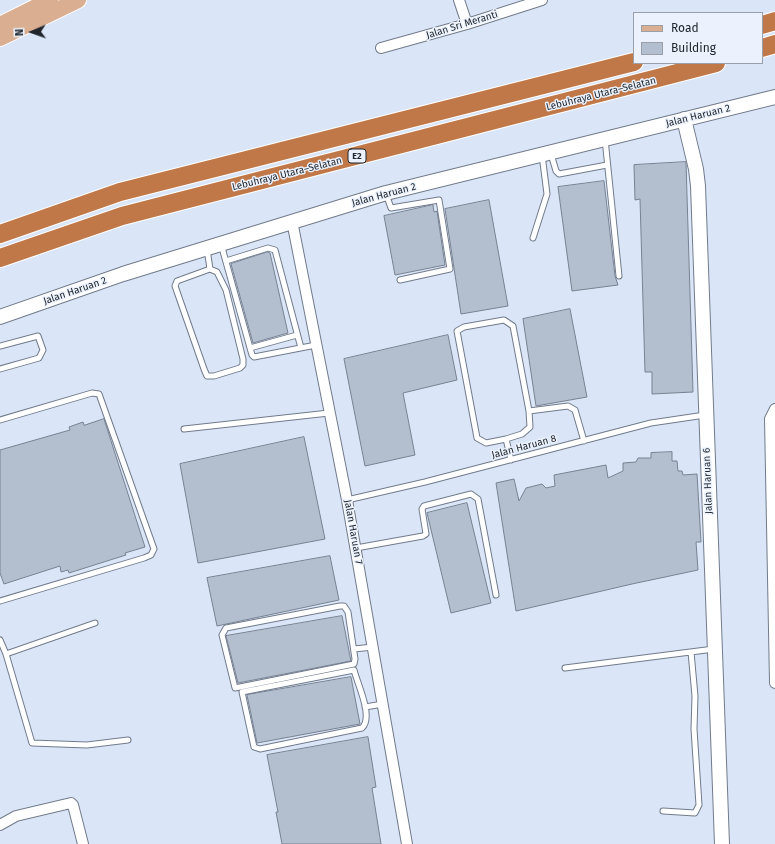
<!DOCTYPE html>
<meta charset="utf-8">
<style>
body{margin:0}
#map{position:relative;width:775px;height:844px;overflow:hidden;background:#dae6f7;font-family:"Fira Sans",sans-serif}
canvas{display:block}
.legend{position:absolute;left:633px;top:12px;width:130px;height:52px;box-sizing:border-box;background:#ebf2fd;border:1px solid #9aa0a9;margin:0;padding:5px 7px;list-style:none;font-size:12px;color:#21262c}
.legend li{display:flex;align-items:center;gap:8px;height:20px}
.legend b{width:20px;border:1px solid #9aa0a9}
.north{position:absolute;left:12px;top:12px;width:40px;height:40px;-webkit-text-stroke:3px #ebf2fd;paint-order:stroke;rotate:268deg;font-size:11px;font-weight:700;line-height:16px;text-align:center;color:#21262c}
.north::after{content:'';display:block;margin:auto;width:14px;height:18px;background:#21262c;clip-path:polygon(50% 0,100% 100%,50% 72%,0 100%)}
</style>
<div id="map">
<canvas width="775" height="844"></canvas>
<ul class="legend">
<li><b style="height:5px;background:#daae91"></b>Road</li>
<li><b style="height:11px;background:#b3bfcf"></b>Building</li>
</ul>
<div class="north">N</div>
</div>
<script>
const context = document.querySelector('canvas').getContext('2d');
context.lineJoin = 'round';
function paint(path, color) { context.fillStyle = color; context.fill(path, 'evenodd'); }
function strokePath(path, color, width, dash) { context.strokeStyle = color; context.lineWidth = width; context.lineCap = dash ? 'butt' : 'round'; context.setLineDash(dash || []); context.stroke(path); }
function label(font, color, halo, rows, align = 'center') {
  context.font = font + ' "Fira Sans",sans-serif'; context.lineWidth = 3; context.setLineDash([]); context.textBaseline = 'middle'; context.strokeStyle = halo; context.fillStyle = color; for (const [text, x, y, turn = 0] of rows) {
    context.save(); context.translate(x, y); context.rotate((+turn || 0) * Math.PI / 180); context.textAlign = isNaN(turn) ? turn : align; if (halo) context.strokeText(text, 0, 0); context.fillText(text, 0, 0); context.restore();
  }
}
const building = new Path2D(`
 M686 162 693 392 652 394V372H645L640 199 635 200 634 165Z
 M604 181 615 276 618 285 572 291 558 187Z
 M489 200 508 306 461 314 445 209Z
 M433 205 434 212 437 211 445 265 395 275 384 216Z
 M268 252 270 253 288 333 253 343 231 264Z
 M570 309 587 397 536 406 523 319Z
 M448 335 457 380 403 393 415 455 365 466 344 359Z
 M104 419 145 547 125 553 126 555 69 573 68 570 61 572 60 566 4 584 0 573V450L70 430 69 427 83 422 84 425Z
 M304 437 325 539 198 563 180 464Z
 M672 452V461H677L678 471H682L683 475 697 474 701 542H696L698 570 632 584 516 611 496 483 514 479 519 501 526 488 542 484 546 488 555 486 554 475 606 465 608 478 623 471V463L636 462 638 458H651V453Z
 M467 503 491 603 451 613 427 513Z
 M330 556 339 600 217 626 207 578Z
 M342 616 351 661 238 683 226 636Z
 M351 677 360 724 257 743 247 695Z
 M368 737 376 787 372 788 381 844H282L276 812H278L267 755Z`);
paint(building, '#b3bfcf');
strokePath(building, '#778291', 1);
const lane = new Path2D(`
 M605 139 619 276
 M551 154 556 171 559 174 607 165
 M386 194 391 208 439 200 450 269 400 280
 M533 238 547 194 542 155
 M221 244 252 355 254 357 316 345
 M207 249 210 269
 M226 261 268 248 275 250 301 348
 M210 269 217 272 226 290 243 359V365L240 368 214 376H207L204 369 175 286 177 281Z
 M0 346 38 336 43 350 39 358 0 369
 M250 348 297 335
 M0 420 92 393 99 394 154 549 151 555 144 558 0 601
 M184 429 329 413
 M506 439 522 434 530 427 529 411
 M511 460 506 439 486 443 477 438 457 331 464 327 504 320 513 326 529 411 568 406 575 410 584 441
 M347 500 425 482 651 423 705 415
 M356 548 423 536 426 534 422 509 424 506 471 494 478 499 496 595
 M340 606H344L348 612 355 659 354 664 235 688 222 635 226 628Z
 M95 623 6 654 32 743 87 745 128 740
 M0 640 6 654
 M354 649 373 647
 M565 668 714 649
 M354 670C357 683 374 717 362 728L260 749 254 747 242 692Z
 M365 707 383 704
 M663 811 695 813 699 805 694 729 695 696 691 652`);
const street = new Path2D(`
 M459 0 467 24
 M381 48 467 24 542 0
 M292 221 347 500 407 844
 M775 409 770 419 775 683
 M0 825 16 816 71 803 73 805 83 844`);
const secondary = new Path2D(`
 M684 119 696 169 698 186 722 844
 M0 317 123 274 386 193 775 97`);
const primary = new Path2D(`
 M0 25 50 0
 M0 38 78 0`);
const highway = new Path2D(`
 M762 25 775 21
 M762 48 775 44
 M0 234 120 192 634 62
 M0 258 122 216 716 63`);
strokePath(lane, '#717b8b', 7);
strokePath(street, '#717b8b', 12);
strokePath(secondary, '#717b8b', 16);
strokePath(primary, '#fff', 18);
strokePath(highway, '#fff', 20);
strokePath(lane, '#fff', 5);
strokePath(street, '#fff', 10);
strokePath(secondary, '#fff', 14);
strokePath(primary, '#daae91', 16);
strokePath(highway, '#c17848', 18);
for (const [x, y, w] of [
 [357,156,18]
]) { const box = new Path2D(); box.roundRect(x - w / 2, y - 7, w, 14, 3); context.fillStyle = '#ebf2fd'; context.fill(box); strokePath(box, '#21262c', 1); }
label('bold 9px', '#21262c', null, [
 ["E2",357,156]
]);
label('10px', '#21262c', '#ebf2fd', [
 ["Jalan Sri Meranti",462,25,-17],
 ["Lebuhraya Utara–Selatan",601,94,-14],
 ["Jalan Haruan 2",698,116,-14],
 ["Lebuhraya Utara–Selatan",287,174,-14],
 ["Jalan Haruan 2",384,195,-15],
 ["Jalan Haruan 2",75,291,-19],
 ["Jalan Haruan 8",524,447,-15],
 ["Jalan Haruan 6",708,481,-92],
 ["Jalan Haruan 7",353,532,80]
]);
</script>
